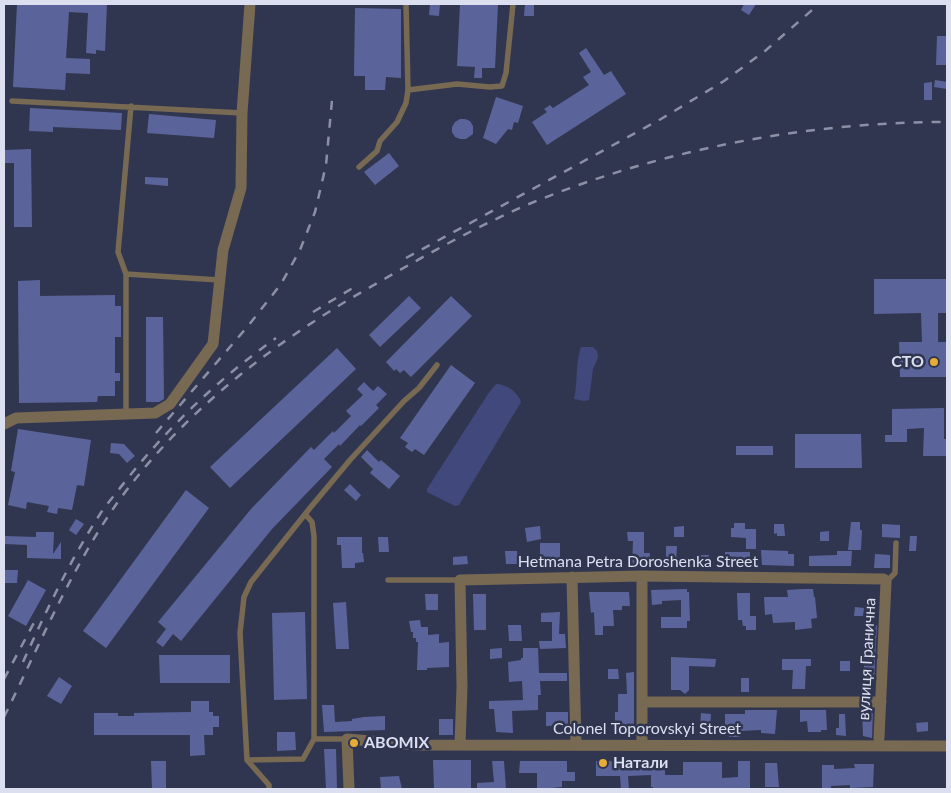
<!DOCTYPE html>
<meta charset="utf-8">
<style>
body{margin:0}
#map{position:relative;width:951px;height:793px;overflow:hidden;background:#313650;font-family:Lato,sans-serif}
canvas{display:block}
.frame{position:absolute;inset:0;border:5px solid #dbdff0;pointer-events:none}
</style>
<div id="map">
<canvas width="951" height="793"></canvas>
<div class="frame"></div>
</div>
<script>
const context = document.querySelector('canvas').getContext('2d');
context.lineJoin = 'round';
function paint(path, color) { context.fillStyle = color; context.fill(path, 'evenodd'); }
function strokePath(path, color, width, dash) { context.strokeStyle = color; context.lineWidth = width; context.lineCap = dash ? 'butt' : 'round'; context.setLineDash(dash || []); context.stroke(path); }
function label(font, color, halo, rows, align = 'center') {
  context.font = font + ' Lato,sans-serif'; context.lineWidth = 5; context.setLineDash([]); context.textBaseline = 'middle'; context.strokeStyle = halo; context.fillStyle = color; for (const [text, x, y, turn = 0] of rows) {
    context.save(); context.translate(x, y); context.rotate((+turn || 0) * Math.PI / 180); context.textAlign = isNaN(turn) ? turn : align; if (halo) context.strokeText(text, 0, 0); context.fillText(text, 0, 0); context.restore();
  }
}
paint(new Path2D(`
 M581 347H593L597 351 598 358 593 369 589 400 584 401 574 399C578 382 575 364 581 347Z
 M496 384C506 384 518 392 521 402L459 505 455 506 427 492V489L488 394Z`), '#40487c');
paint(new Path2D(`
 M17 4H107L105 51 96 50V54L86 53 88 13 69 12 66 58 90 59V74L66 73 65 90 13 87Z
 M430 4H440L439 16 429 15Z
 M460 4H498L495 68H482V78H474L475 67 457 66Z
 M525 4H534V16H524Z
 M744 4H756L749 15 741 10Z
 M355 8 401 9V78L386 77 385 90H365V76H354Z
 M937 36H946V41H947V65H936Z
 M586 48 604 75 611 71 626 94 547 145 532 122 547 112 544 109 550 105 553 108 589 85 583 77 591 72 579 53Z
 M935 80 947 82V89L934 87Z
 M932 82V100H924V83Z
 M496 97 523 106 518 123 514 122 512 130 508 129 496 144 483 138Z
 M30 108 122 113 121 130 53 127V132L29 131Z
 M149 114 216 120 214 138 147 133Z
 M460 119H465L470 121 473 126V134L466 139H460L455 137 452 132V127L455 122Z
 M31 149 32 227H14V163H4V150Z
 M389 153 399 166 375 185 364 172Z
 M145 177 168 178V186L145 184Z
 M874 279H947V313H938V342H947V377H900L899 342H922L921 313 874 314Z
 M40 280V296L115 295V306H121V337H115V373H120V381H115V396H98L97 402 19 403 18 281Z
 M409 296 421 308 380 347 369 335Z
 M451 296 472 316 411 377 404 370 400 373 396 369 394 371 386 362Z
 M146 317H163L164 399 159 402H146Z
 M337 348 356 369 230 488 210 467Z
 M451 365 475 383 424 455 415 449 412 452 405 447 408 443 400 438Z
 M364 382 373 391 378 386 387 394 376 405 379 408 361 426 360 425 340 446 339 444 324 459 332 467 272 529 181 641 173 634 163 647 156 642 166 629 158 622 251 509 311 447 314 450 333 431 334 433 351 416 346 411 363 395 357 389Z
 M944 408V439H947V456H923L924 428 907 429V442H885V435H892V409Z
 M18 429 91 440 84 486 77 485 72 510 58 508 57 514 47 512 49 506 27 502 26 509 8 505 15 472 11 471Z
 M795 434H861L862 468H795Z
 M111 443 124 444 135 456 127 463 119 454 110 453Z
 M736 446H773V455H736Z
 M367 450 379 462 381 460 400 476 389 489 370 473 373 469 361 457Z
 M350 484 361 495 356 501 344 490Z
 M186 490 209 508 106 648 83 631Z
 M76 519 84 524 76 535 69 530Z
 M851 522H860V530H862L861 550H848Z
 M734 523H745V529H756V549H746V538L731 537V528H734Z
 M774 524H784L785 536H777V533L774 534Z
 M882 524 900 525V538L882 537Z
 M540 526 541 539 527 542 525 528Z
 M684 526V537H674V527Z
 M829 531V541H820V532Z
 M36 532H54L53 554 61 542V559L27 558V545L4 544V536L36 537Z
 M627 532H644V553H650V563L632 564 633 541H628Z
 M910 536H917L916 551H909Z
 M337 537H362V553H363L364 562 355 563V568H342L341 545H337Z
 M378 537H388L389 552H379Z
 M540 543H560V563H540Z
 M666 546H677L676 563 666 562Z
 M761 550 788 551V554H794V566L762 565Z
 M505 551H517L518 564H506Z
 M837 551H852L851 566H809V556L837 555Z
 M725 552H750V559H738V564H725Z
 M875 554 890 555V568H874Z
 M696 555H709L708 564 696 563Z
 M467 556 468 564 453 565V557Z
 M4 570H18L17 583H4Z
 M28 580 46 590 26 626 8 616Z
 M687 589V592H689L690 621H687V628H661V617H681V600L662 601V604L652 605 651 590Z
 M803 589H813L814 597H815L817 618 811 619 812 628 795 630V622L773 623 772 614 765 615 764 597H788L787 590Z
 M589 592H629L630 606H622V610H613L614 626H603V635H595L594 612 591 613Z
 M737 593H750V616H756V630H746V626H743L742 620H738Z
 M425 594H438V610H426Z
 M473 594H486V630H474Z
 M346 602 349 649H336L333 603Z
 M855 607 864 608 863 616H854Z
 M305 612 307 699 274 700 272 613Z
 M560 612 559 634H565L566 648 540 649 539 641H552V622H541V613Z
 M420 620 421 627H428V635L439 634V643L449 642V667L427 668V670H417L418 642H416V638H413V632H411L409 621Z
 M508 625H521L522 641H509Z
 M865 625H877L874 681 865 680 866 668H864V647H867V633H865Z
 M502 648V658L490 659V649Z
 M523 648H538L539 673H567V681H540L541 695H538V710L512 711 513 733 496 732 494 709H489V701L523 700 522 681 509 682 508 662 521 660V658H523Z
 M159 655H230V683H160Z
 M671 657 716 659 715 667 689 666V690L685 694 680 690H671Z
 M782 659H811V666H806L805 689H792L793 670H782Z
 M840 661H850V671H840Z
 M608 669H618L619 679H608Z
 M634 672V731H615V712H618V694H627L626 673Z
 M59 677 72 686 61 704 47 696Z
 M741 678H749V692H741Z
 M191 701H209V712H213V716H219V727H213V735H204L205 755 190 756V735H94V713H118V716H134V713L191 712Z
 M322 705H334L335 722 352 721V719L364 717 385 716V730L324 732Z
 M745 710H777L775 734 761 733V730L740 731V737H729V731L725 730V714H745Z
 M800 710H826L827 730H821V732H808L807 721 800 722Z
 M862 710H873L872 738 863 736Z
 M546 712H568V725L546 726Z
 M701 713 711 714 710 730H700Z
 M839 714H845L846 736 836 735V728H839Z
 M439 719H453V735H439Z
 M928 722V731L917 732 916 723Z
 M277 732H295L296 750 277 751Z
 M324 749H336L337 789H326Z
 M433 760H471V788L434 789Z
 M151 761H166V789H152Z
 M492 761H504L506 789H477V783L494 782Z
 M520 761H567V772H575V781H562V787L540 789 537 788V773H519Z
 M596 761 665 762V775H683V762H722V778L738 777V761H750V789H653V787H651V775L628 776 629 789H621L620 776H596Z
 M765 763H777L779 787H765Z
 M854 764H874L873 787 850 788V785L831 786V789H822V765H834V769L855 768Z
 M399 776 402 789H381L380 777Z`), '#5b649a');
strokePath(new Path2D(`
 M406 4 408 90 457 84 490 87 502 86 506 73 513 4
 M12 101 242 113
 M131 106 118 252 126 274 219 280
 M359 167 377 151 380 141 397 122 406 103 408 90
 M126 414V274
 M305 514 312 522 314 536V739
 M388 580H460
 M886 582 895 573 896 543
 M247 760 303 759 314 739H347
 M269 789V785L247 760 240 633 244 597 251 582 310 508 350 460 404 401 419 388 437 365`), '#776952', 5.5);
strokePath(new Path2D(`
 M4 424 16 418 155 413 170 404 213 344 223 250 241 188 242 113 250 4
 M572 577 576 745
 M643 702H881
 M460 745 462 687 460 580 642 576 884 579 886 582 879 738
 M642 745V576
 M349 789 347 739 417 745 947 746`), '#776952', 11);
strokePath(new Path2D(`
 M406 258 661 119 724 81 765 51 819 4
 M313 312 356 286
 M156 433 248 326 281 284 300 250 315 212 326 165 332 100
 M23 662C47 609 72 556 104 508 112 498 120 488 128 478 171 424 220 378 276 338
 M4 679 37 617
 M4 717C39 646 70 571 115 506 183 410 279 338 381 281 429 253 478 226 529 204 660 150 805 122 947 122`), '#8c90a5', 2.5, [9, 9]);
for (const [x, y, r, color] of [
 [934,362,5,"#e6ac36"],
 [354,743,5,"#e6ac36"],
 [603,763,5,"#e6ac36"]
]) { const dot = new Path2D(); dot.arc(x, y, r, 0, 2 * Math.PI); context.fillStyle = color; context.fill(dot); strokePath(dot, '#313650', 2); }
label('bold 16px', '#dbdff0', '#313650', [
 ["СТО",924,362,"right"],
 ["ABOMIX",364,743],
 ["Натали",613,763]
], 'left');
label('16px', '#dbdff0', '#313650', [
 ["Hetmana Petra Doroshenka Street",638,562],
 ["вулиця Гранична",867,659,-87],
 ["Colonel Toporovskyi Street",647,729]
]);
</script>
